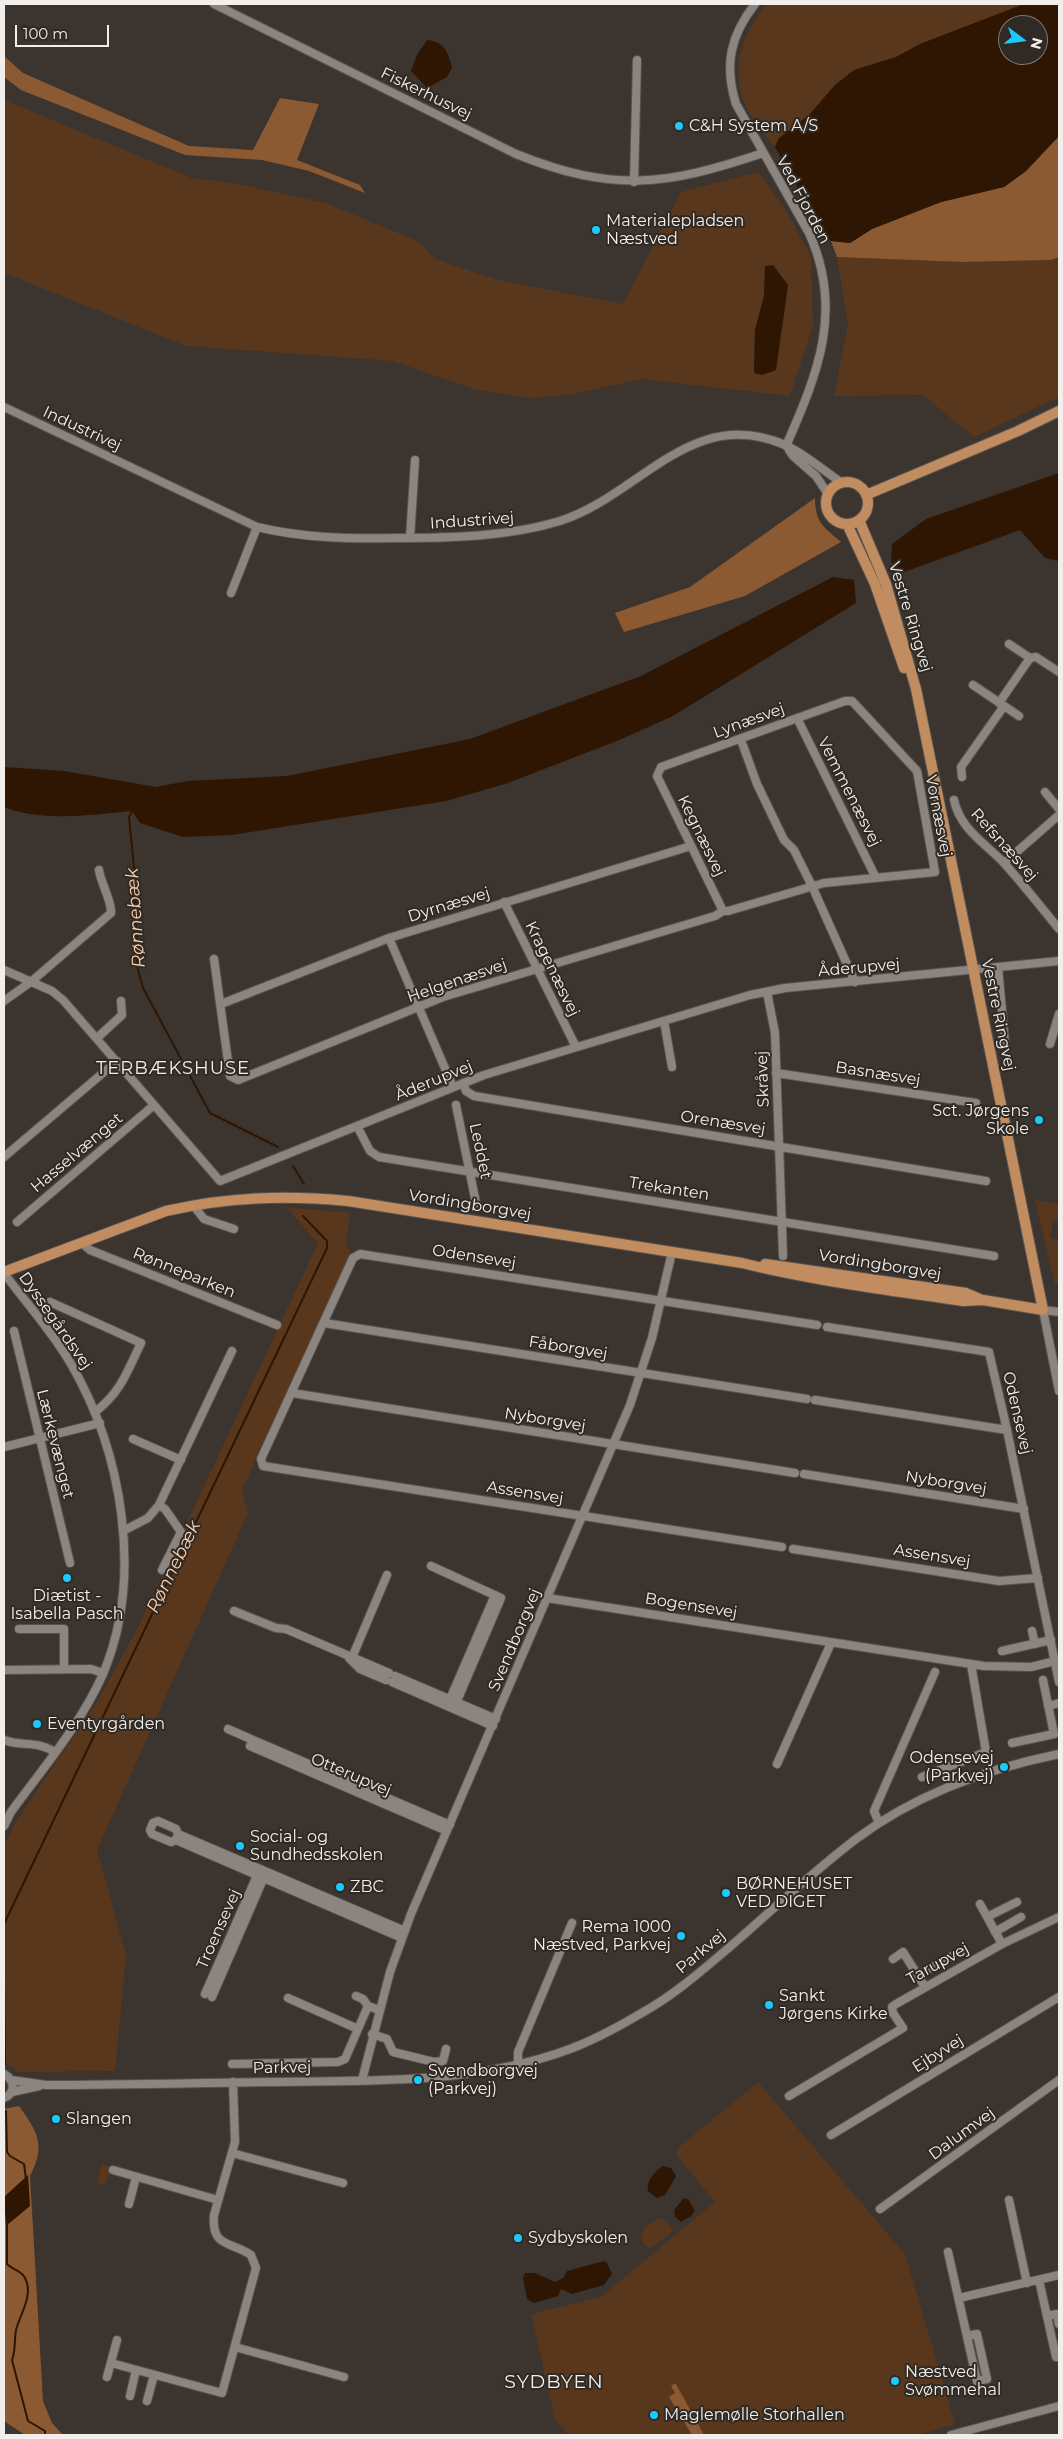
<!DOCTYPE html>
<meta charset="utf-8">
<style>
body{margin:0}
#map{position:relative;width:1063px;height:2439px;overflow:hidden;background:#3b342f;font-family:Montserrat,sans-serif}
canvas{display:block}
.frame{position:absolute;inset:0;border:5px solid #f2eeeb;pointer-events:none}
.north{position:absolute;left:998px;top:15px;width:50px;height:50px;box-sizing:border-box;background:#302a25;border:1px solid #7e7874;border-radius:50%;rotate:105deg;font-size:14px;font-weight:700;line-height:20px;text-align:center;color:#f2eeeb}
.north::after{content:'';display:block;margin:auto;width:18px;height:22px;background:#1cc9fc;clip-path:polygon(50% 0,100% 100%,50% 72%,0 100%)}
.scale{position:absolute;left:15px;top:25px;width:94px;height:22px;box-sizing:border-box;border:2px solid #f2eeeb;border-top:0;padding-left:6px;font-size:15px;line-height:18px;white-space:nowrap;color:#f2eeeb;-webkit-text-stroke:4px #302a25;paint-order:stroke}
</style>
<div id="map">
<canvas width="1063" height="2439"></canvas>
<div class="frame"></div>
<div class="north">N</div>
<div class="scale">100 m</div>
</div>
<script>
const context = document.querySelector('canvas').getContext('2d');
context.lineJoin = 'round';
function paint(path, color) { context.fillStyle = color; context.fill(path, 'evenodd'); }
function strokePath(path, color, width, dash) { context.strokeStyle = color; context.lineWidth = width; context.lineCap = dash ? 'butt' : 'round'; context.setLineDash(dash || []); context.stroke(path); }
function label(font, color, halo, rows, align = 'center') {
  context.font = font + ' Montserrat,sans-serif'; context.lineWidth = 4; context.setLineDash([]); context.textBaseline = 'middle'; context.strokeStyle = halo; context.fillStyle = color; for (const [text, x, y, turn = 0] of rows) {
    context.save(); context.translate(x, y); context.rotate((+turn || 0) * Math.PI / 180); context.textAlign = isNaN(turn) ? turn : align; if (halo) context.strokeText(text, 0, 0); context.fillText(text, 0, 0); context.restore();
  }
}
paint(new Path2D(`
 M767 4H1024L920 44 896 57 854 70 835 85 809 115 779 138 775 147C768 138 760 130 754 120 727 79 737 39 767 4Z
 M4 100 192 178 234 183 326 203 420 242 435 259 498 280 623 304 681 192 758 172 784 207 811 256 813 326 790 396 641 379 569 395 529 398 476 390 393 361 186 346 4 273ZM765 266 788 285 776 370 762 375 754 373 755 330 764 296Z
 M837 257 962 262 1051 260 1059 257V397L974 437 923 395 834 396 848 323Z
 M1035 1200 1059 1204V1222L1053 1221 1050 1238 1059 1240V1285L1055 1284Z
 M286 1207 350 1213 346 1245 351 1252 242 1490 248 1513 97 1850 126 1955 115 2071 19 2072 4 2062V1846L17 1820 96 1704 139 1625 318 1243Z
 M758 2082 905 2254 955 2424 917 2435H568L555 2419 531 2314 601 2297 715 2202 676 2154 678 2148Z
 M102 2163 111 2168 105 2186 97 2183Z
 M662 2218 674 2230 654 2246 649 2248 643 2244C639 2228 648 2223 662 2218Z`), '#59371c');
paint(new Path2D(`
 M4 56 23 73 189 146 253 150 280 98 319 104 297 160 360 185 365 193 309 171 262 160 185 155 21 90 4 77Z
 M1059 136V257L1051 260 962 262 837 257 831 241 850 243 872 229 941 202 1004 187 1026 171Z
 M815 498C815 523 824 527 841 542L745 596 624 632 615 613 690 587Z
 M19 2106C38 2132 46 2146 30 2176L43 2401 52 2423 63 2435H25L4 2421V2109Z
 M674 2384H676L704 2435H692L669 2397 675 2393 671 2386Z`), '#8b5a33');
paint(new Path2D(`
 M1024 4H1059V136L1026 171 1004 187 941 202 872 229 850 243 831 241 825 236 775 147 779 138 809 115 835 85 854 70 896 57 920 44ZM1008 25H1038V55H1008Z
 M427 40C445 42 448 52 452 68L447 77 427 88 411 71 417 55Z
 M773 265 788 285 776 370 762 375 754 373 755 330 764 296 765 266Z
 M1059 473V561L1045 558 1020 530 904 572 891 562 892 544 926 519Z
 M833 577 854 580 856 603 673 716 617 741 505 784 446 801 232 835 183 837 140 823 132 811C91 815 42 822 4 807V767L64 771 156 787 188 781 287 776 470 739 641 676Z
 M663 2166 671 2168 676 2176 665 2195 657 2198 648 2191C646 2181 655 2171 663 2166Z
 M28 2175 30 2206 6 2226 4 2197Z
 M684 2198 689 2200 695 2211 691 2216 681 2222 675 2217 674 2210Z
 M604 2261 607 2263 612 2274 604 2285 572 2294 561 2289 558 2296 534 2303 527 2299 523 2278 525 2273H535L555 2282 563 2278 567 2271Z`), '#2e1602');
strokePath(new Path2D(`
 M132 811 129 817 135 878 137 966 143 988 210 1113 278 1147
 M293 1166 304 1184
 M4 1924 327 1248V1241L303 1216
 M4 1971 5 2064
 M6 2111 7 2152 10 2156 24 2164 26 2179
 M7 2225V2264C13 2270 22 2271 25 2278 34 2295 20 2314 16 2330 14 2340 16 2350 12 2360L28 2421 45 2431V2435`), '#2e1602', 2);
const minor = new Path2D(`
 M214 4 516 154C613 193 665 186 763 153
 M755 4C730 36 724 65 736 104L809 233C844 310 818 373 786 446
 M634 182 637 60
 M4 407 257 527C303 538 348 539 395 538 451 538 507 537 560 521 639 496 692 404 785 445 805 454 824 471 842 483
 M789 450 793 456 816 476 828 494
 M410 538 415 460
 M231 593 257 527
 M1009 644 1030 658
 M973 685 1019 716
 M999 703 1030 658 1036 657 1059 672
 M797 718 876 878
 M741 740 757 784 784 840 794 850 812 886 855 982
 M962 777 961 767 1004 706
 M1045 792 1059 809
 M954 800C960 829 985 843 1004 863 1023 884 1041 907 1059 929
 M1004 863 1059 815
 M504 902 576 1047
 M389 938 453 1087
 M214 959 230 1076 238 1080 443 997 715 916 723 911H728L824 883 935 872 917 771 852 701H845L661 767 657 776 723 911
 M998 967 1005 1043
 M4 970 52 991 63 1000 220 1181 484 1075 750 995 785 988 1059 961
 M767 992 775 1033 783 1256
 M4 1001 32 981 111 913C112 901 101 884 99 870
 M221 1004 389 938 691 846
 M664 1021 672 1067
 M97 1038 122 1015 121 1001
 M1050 1044 1059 1014
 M776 1073 976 1103
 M463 1083 466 1091 474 1096 986 1181
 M456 1105 476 1203
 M357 1126 370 1151 379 1157 994 1256
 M4 1157 117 1061
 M193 1205 204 1219 234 1229
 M17 1222 154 1105
 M82 1243 90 1250 277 1325
 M4 1273C26 1303 52 1331 71 1364 122 1452 144 1577 103 1674 81 1724 43 1768 11 1812L4 1826
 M50 1302 141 1343C127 1372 121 1392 95 1412
 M1059 1312 1043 1310 1059 1391
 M324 1323 807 1399
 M827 1327 989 1352 1007 1430 1059 1682
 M14 1331 70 1563
 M292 1393 795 1473
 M815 1400 1007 1430
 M133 1439 181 1460
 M4 1447 100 1423
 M804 1474 1024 1509
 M159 1505 165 1509 181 1532 162 1570
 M123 1531 148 1518 159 1505 232 1351
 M782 1547 263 1466 261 1459 353 1258 360 1254 817 1325
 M793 1549 999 1581 1038 1578
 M431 1566 501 1598 454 1708
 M547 1598 984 1666 1031 1667 1055 1661
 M234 1611 276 1628 286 1629 389 1673
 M19 1629H64V1669
 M1032 1631 1035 1644
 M1002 1651 1051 1640
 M349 1658 360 1669 386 1680
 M351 1660 387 1575
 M4 1670 91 1669 103 1673
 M395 1676 496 1719
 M392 1682 493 1726
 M447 1706 495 1595
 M1048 1706 1059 1703
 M228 1729 253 1740 250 1746 447 1831
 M4 1740C22 1747 36 1740 55 1752
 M253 1740 450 1825
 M1012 1743 1054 1734 1043 1680
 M777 1764 831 1643
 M922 1777 986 1752 971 1664
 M879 1823 874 1811 935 1672
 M178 1834 176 1840 171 1842 152 1834 150 1830 153 1823 158 1821 176 1829 178 1834 405 1931
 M176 1840 402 1938
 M980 1904 1002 1944
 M987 1917 1017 1902
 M995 1932 1021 1917
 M893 1959 903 1952 925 1987
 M918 1975 952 1956
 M205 1994 259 1871
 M356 1996 363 1999 368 2006
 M212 1997 265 1875
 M288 1998 358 2029
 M372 2034 387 2039 393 2052 434 2062 443 2061 446 2049
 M232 2064 338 2062 345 2059 368 2006 379 2010
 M518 2065V2052L572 1923
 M4 2074C15 2080 16 2093 4 2098
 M11 2080 46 2085C120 2085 194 2083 268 2082 370 2080 473 2085 570 2049 594 2040 618 2027 640 2014 671 1997 698 1974 725 1951 768 1914 810 1874 856 1839 916 1794 986 1769 1059 1754
 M362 2080 390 1972 411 1914 630 1405 652 1338 672 1252
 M12 2092 39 2086
 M789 2096 903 2028 893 2013 892 2007 896 2004 1002 1944 1059 1917
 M831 2135 1059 1997
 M232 2153 343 2183
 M113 2170 218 2200
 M1009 2200 1027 2283
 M129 2204 136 2177
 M880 2209 1059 2080
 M948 2252 977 2381 987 2379 977 2334 967 2336
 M1039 2280 1056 2357H1059
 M959 2298 1059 2275
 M1047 2316 1057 2314 1059 2324
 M235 2347 344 2377
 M111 2363 222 2393 256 2268 251 2255C231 2241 211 2248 214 2215L235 2142 233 2082
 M107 2377 117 2340
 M130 2396 136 2370
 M147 2401 154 2375
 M951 2435 1059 2406`);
const major = new Path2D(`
 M826 503a21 21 0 1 1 42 0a21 21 0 1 1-42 0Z
 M866 495 1018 431 1059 411
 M847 524 875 584 904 668
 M765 1264 966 1293 980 1299
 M4 1272 166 1211C228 1197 284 1195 348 1201L742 1263C814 1281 889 1290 963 1301L983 1300 1043 1310 916 689 886 584 859 520`);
strokePath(minor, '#58534e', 10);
strokePath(major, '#58534e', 12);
strokePath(minor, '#8c847e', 8);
strokePath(major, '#c18c60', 10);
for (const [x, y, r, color] of [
 [679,126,5,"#1cc9fc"],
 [596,230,5,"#1cc9fc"],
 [1039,1120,5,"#1cc9fc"],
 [67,1578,5,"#1cc9fc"],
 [37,1724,5,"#1cc9fc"],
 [1004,1767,5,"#1cc9fc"],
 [240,1846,5,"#1cc9fc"],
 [340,1887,5,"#1cc9fc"],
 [726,1893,5,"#1cc9fc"],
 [681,1936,5,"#1cc9fc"],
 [769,2005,5,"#1cc9fc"],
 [418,2080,5,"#1cc9fc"],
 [56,2119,5,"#1cc9fc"],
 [518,2238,5,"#1cc9fc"],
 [895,2381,5,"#1cc9fc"],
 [654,2415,5,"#1cc9fc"]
]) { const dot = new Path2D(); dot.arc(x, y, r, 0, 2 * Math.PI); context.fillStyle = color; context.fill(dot); strokePath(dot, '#302a25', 2); }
label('16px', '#f2eeeb', '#302a25', [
 ["Fiskerhusvej",426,94,26],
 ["Ved Fjorden",803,200,62],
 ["Industrivej",82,429,25],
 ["Industrivej",472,521,-4],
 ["Vestre Ringvej",910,617,73],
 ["Lynæsvej",749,721,-20],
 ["Vemmenæsvej",849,792,63],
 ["Vornæsvej",938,816,79],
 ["Kegnæsvej",701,836,64],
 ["Refsnæsvej",1004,845,48],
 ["Dyrnæsvej",449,905,-17],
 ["Åderupvej",859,968,-5],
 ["Kragenæsvej",552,969,64],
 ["Helgenæsvej",457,981,-19],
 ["Vestre Ringvej",998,1015,78],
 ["Basnæsvej",878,1074,9],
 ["Skråvej",763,1079,-92],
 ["Åderupvej",434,1081,-22],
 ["Orenæsvej",723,1123,9],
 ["Leddet",480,1151,78],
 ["Hasselvænget",77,1153,-40],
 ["Trekanten",669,1189,9],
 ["Vordingborgvej",470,1205,9],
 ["Odensevej",474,1257,9],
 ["Vordingborgvej",880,1265,9],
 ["Rønneparken",184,1273,22],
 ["Dyssegårdsvej",55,1321,55],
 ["Fåborgvej",568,1348,9],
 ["Odensevej",1017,1413,77],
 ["Nyborgvej",545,1420,9],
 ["Lærkevænget",55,1444,76],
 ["Nyborgvej",946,1483,9],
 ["Assensvej",525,1493,9],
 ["Assensvej",932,1556,9],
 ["Bogensevej",691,1606,9],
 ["Svendborgvej",515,1640,-67],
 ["Otterupvej",351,1775,23],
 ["Troensevej",219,1929,-66],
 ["Parkvej",701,1952,-40],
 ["Tarupvej",938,1964,-29],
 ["Ejbyvej",938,2054,-32],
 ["Parkvej",282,2068,-1],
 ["Dalumvej",962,2134,-36]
]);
label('16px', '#f2eeeb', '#302a25', [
 ["C&H System A/S",689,126],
 ["Materialepladsen",606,221],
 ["Næstved",606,239],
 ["Sct. Jørgens",1029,1111,"right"],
 ["Skole",1029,1129,"right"],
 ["Diætist -",67,1596,"center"],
 ["Isabella Pasch",67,1614,"center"],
 ["Eventyrgården",47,1724],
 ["Odensevej",994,1758,"right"],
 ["(Parkvej)",994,1776,"right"],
 ["Social- og",250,1837],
 ["Sundhedsskolen",250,1855],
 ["BØRNEHUSET",736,1884],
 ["VED DIGET",736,1902],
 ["ZBC",350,1887],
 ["Rema 1000",671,1927,"right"],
 ["Næstved, Parkvej",671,1945,"right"],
 ["Sankt",779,1996],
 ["Jørgens Kirke",779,2014],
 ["Svendborgvej",428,2071],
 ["(Parkvej)",428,2089],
 ["Slangen",66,2119],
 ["Sydbyskolen",528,2238],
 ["Næstved",905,2372],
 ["Svømmehal",905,2390],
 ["Maglemølle Storhallen",664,2415]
], 'left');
label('italic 18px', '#fccfad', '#302a25', [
 ["Rønnebæk",136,918,-94],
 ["Rønnebæk",174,1567,-64]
]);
context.letterSpacing = '1px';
label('18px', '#f2eeeb', '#302a25', [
 ["TERBÆKSHUSE",173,1069]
]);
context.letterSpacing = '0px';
context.letterSpacing = '1px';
label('19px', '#f2eeeb', '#302a25', [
 ["SYDBYEN",554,2382]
]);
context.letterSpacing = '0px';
</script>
